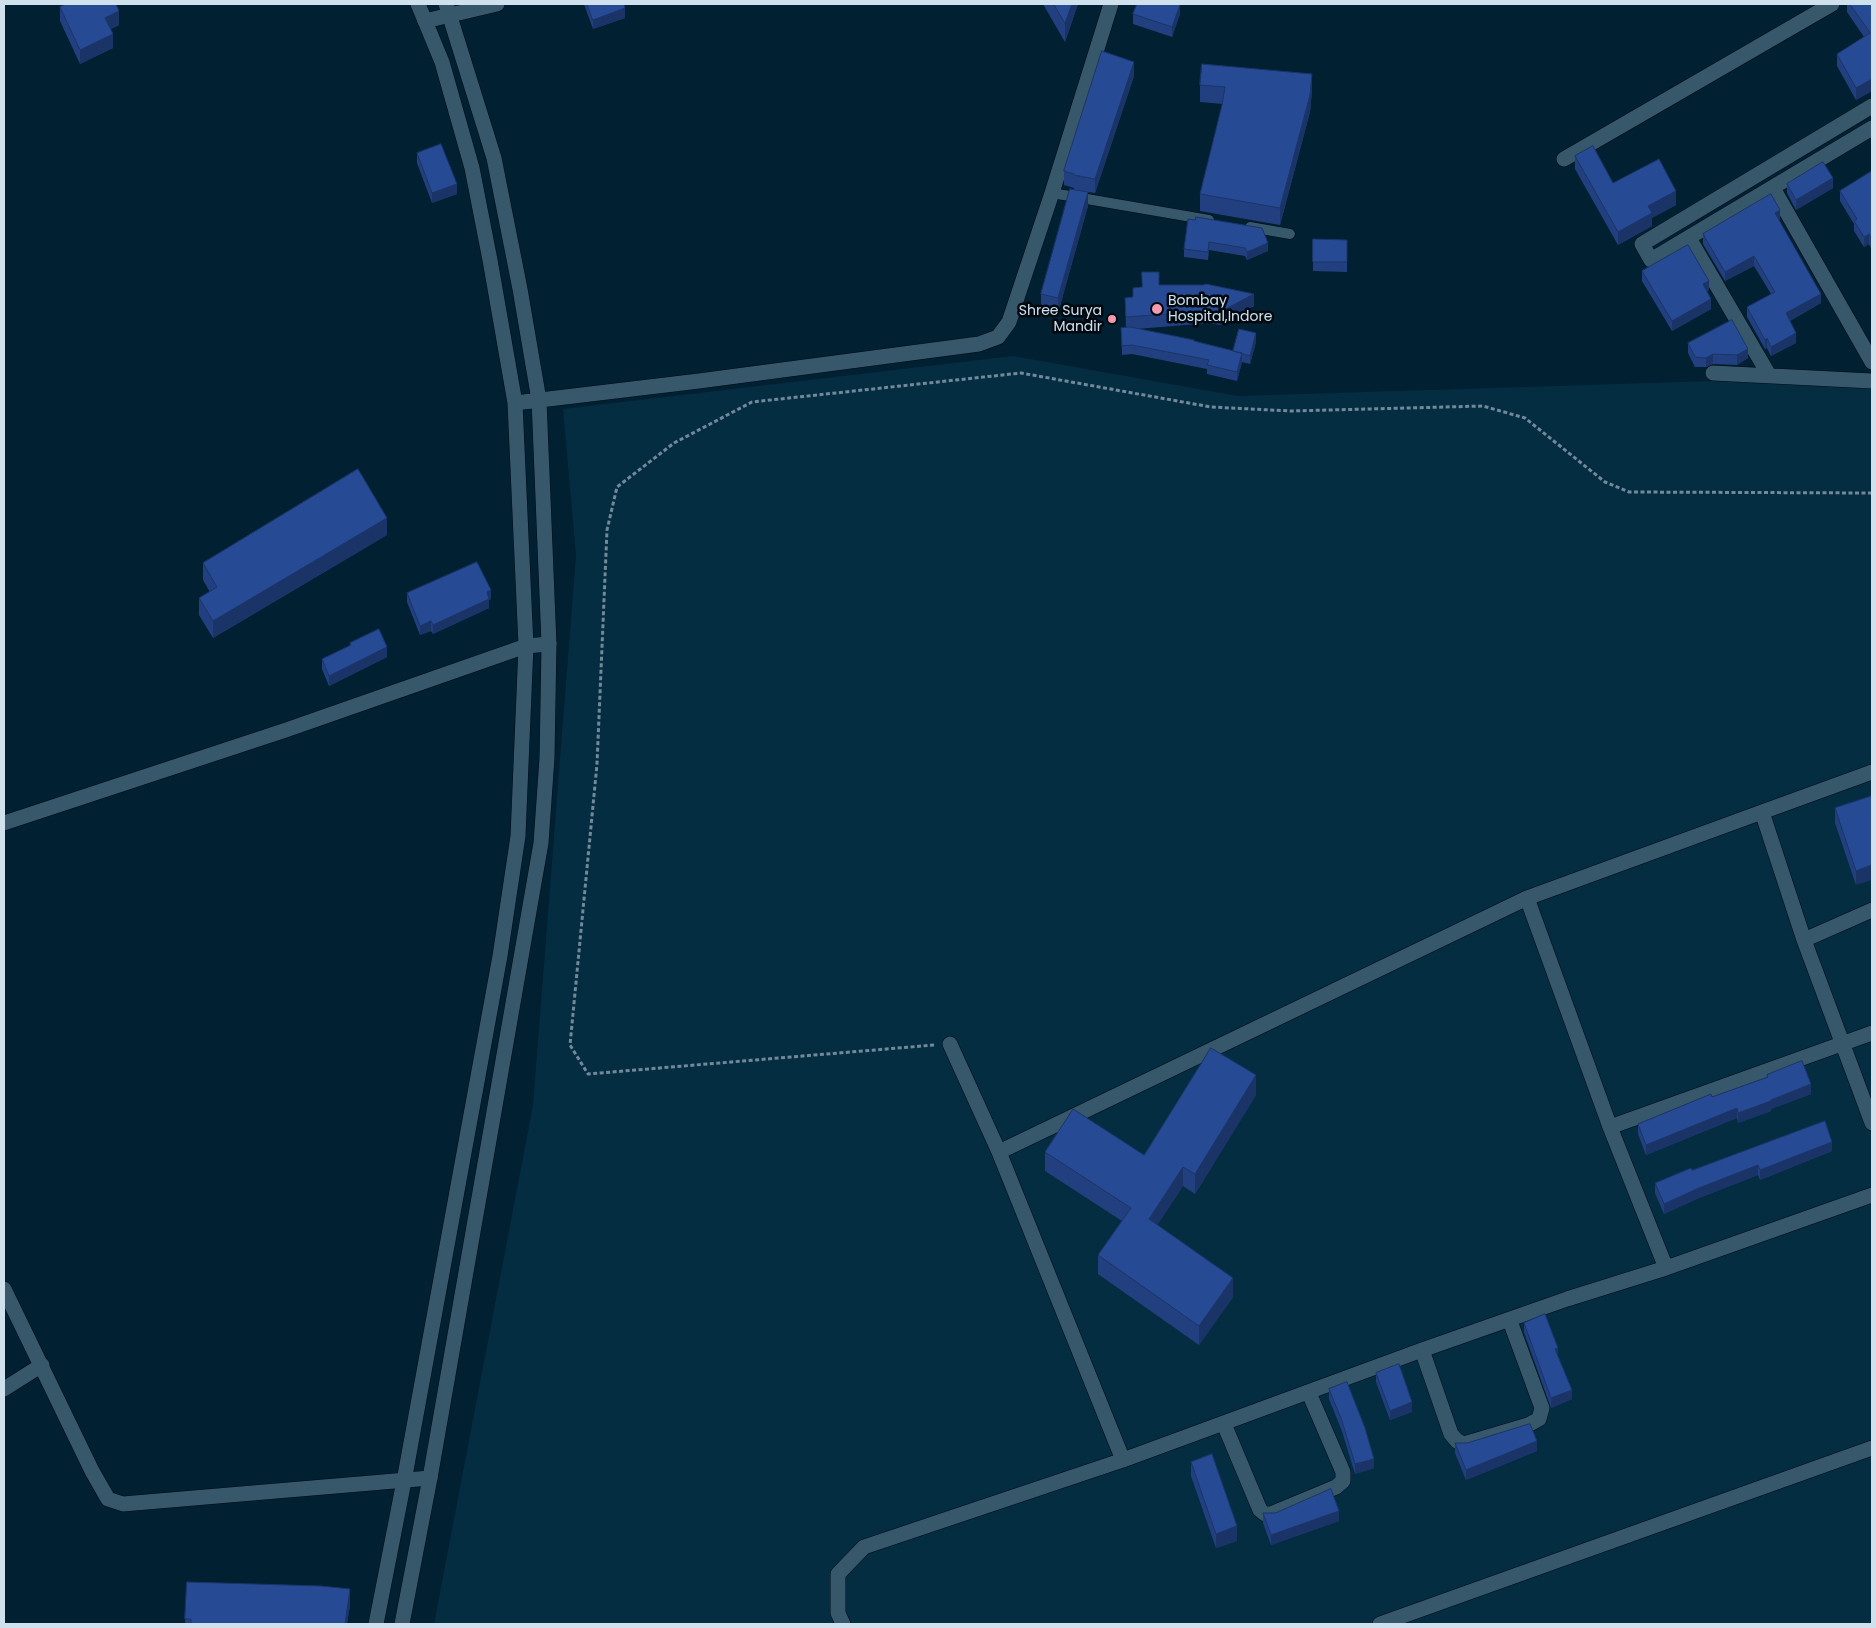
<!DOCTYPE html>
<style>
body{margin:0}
#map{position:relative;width:1876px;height:1628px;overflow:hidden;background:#012032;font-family:Poppins,sans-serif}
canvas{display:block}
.frame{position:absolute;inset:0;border:5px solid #cfe1ed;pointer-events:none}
</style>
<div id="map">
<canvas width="1876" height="1628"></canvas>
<div class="frame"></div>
</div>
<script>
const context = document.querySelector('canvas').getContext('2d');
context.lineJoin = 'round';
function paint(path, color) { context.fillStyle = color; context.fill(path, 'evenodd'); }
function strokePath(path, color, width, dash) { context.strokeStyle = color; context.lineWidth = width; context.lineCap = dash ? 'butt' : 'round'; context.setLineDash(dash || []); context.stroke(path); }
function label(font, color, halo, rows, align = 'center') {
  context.font = font + ' Poppins,sans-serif'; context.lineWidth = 5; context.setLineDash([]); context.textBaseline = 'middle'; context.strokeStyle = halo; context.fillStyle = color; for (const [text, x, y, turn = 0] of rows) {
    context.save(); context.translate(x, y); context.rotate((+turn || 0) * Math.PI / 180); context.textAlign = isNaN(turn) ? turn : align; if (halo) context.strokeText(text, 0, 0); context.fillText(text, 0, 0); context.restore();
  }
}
paint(new Path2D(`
 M1013 356 1238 396 1872 376V1624H434L533 1105 576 555 563 409Z`), '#042d42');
const lane = new Path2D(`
 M1052 193 1209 220
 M1250 227 1290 234`);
const street = new Path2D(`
 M425 21 497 4
 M1872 106 1642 244 1651 260 1872 128
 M1564 159 1832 4
 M1773 188 1872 362
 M1689 238 1769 375
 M1713 373 1872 381
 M1872 772 1762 812 1804 940 1872 1123
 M4 823 286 730 526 646 549 644
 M1527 898 1610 1127
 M1804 940 1872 910
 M950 1044 999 1152 1123 1460
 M999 1152 1527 898 1762 812
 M1666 1268 1610 1127 1872 1033
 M4 1289 92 1471 108 1499 123 1504 430 1478
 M1422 1350 1451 1434 1457 1441 1464 1444 1528 1425 1539 1419 1542 1408 1510 1321
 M4 1389 42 1365
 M1224 1424 1260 1510 1265 1514H1271L1336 1487 1343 1481V1472L1309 1393
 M843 1624 838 1613V1574L864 1547 1123 1460 1422 1350 1567 1299 1666 1268 1872 1195
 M1380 1624 1872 1448`);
const secondary = new Path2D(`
 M515 403 699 381 979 344 998 337 1009 322 1052 193 1111 4
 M376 1624 404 1481 500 956 518 836 526 646 515 403 490 260 472 168 442 62 418 4
 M402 1624 430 1478 541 843 547 758 549 644 539 400 520 289 494 158 446 4`);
strokePath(lane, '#000915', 11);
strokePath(street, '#000915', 16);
strokePath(secondary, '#000915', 16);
strokePath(new Path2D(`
 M934 1045 588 1074 570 1045 597 764 607 530 617 487 674 443 752 402 1021 373 1211 407 1291 411 1483 406 1525 418 1605 482 1629 492 1872 493`), '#718998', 3, [4, 2.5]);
strokePath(lane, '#37576b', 10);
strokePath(street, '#37576b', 15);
strokePath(secondary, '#37576b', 15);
paint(new Path2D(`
 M584 4H624L625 18 593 29Z
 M1043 4H1078L1065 42Z
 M1847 4H1872V91L1856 100 1837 66V54L1864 37 1847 12Z
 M60 7 119 25 111 29 113 48 80 64 60 21Z
 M1133 14H1180L1172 37 1133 24Z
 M1134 76 1095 193 1088 192V206L1058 313 1041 308V294L1074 189V188L1064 185V171Z
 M1200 85 1312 91 1310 112 1280 225 1200 211V194L1223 104 1200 102Z
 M417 153 457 194 432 203 417 163Z
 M1575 156 1613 183 1676 205 1652 218V226L1618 245 1575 169Z
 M1872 171V250L1869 244 1864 247 1854 231V224L1840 201V191Z
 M1787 184 1833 188 1796 210 1787 193Z
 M1188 219 1268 251 1247 260 1245 256 1209 250 1208 260 1184 257V249Z
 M1780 219 1779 220 1821 303 1790 321 1796 343 1771 356 1767 348 1765 349 1747 317V307L1771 294 1754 266 1725 281 1703 244V234Z
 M1313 239 1347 240V272L1313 271Z
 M1642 271 1709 290 1707 291 1711 309 1672 331 1642 281Z
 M1142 272 1159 285 1254 306 1220 325 1209 323 1137 329 1194 341 1233 351 1256 342 1250 364 1242 362 1237 381 1207 374V369L1132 354 1122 355 1121 328H1126L1125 298 1133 297V288L1142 287Z
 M1688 343 1748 358 1737 365 1713 364 1706 367H1695L1688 353Z
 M387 535 213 638 199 615V598L210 592 203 580V563Z
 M407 593 491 599 489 600V608L433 634 431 631 420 635 407 602Z
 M350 643 387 657 329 686 322 669V659L350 646Z
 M1872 796 1856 885 1835 823V808Z
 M1767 1075 1811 1094 1771 1109V1111L1738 1123 1737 1118 1646 1155 1638 1134V1124L1767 1077Z
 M1256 1095 1195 1194 1183 1186 1157 1225 1233 1297 1199 1345 1098 1274V1255L1122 1221 1045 1171V1152L1144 1155Z
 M1832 1151 1760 1180 1758 1175 1699 1198 1664 1214 1655 1193V1183L1692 1170Z
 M1524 1323 1558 1357 1572 1399 1551 1408 1524 1332Z
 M1376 1373 1412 1412 1390 1420 1376 1382Z
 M1329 1389 1374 1468 1355 1474 1342 1431 1329 1399Z
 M1455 1443 1537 1451 1466 1480 1455 1453Z
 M1191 1462 1237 1541 1216 1548 1191 1476Z
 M1263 1513 1339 1521 1271 1545 1263 1523Z
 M187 1582 350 1605 347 1624H185Z`), '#22407f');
paint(new Path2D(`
 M1072 4H1078L1065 42V23Z
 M1180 5V14L1172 37V27Z
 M625 8V18L593 29V20Z
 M119 11V25L105 32V18Z
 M113 34V48L80 64V50Z
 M1134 62V76L1095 193V179Z
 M1312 74V91L1310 112 1280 225V208Z
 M1872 79V91L1856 100V88Z
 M1833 178V188L1796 210V200Z
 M457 184V194L432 203V193Z
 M1676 191V205L1652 218V226L1618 245V232L1648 206Z
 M1088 192V206L1058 313V298Z
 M1780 210V219L1775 223V213Z
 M1869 234V244L1864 247V237Z
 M1268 243V251L1247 260V252Z
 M1754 256V266L1725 281V272Z
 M1709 281V290L1703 294V284Z
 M1254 294V306L1220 325V312Z
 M1821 294V303L1786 323V313Z
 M1711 299V309L1672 331V321Z
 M1256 333V342L1250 364V356Z
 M1796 333V343L1771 356V347Z
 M1767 338V348L1765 349V340Z
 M1748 349V358L1737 365V355Z
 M1242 353V362L1237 381V372Z
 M1713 354V364L1706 367V358Z
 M387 518V535L213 638V621Z
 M491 590V599L489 600V608L433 634V625Z
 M431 621V631L420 635V626Z
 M387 647V657L329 686V676Z
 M1872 865V880L1856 885V871Z
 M1256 1075V1095L1195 1194V1174Z
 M1811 1084V1094L1771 1109V1111L1738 1123V1113Z
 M1737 1108V1118L1646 1155V1145Z
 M1832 1142V1151L1760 1180V1170Z
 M1758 1165V1175L1699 1198 1664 1214V1204L1699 1188Z
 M1183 1167V1186L1149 1238V1219Z
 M1233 1278V1297L1199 1345V1326Z
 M1558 1348V1357L1555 1349Z
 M1572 1390V1399L1551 1408V1398Z
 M1412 1402V1412L1390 1420V1411Z
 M1537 1441V1451L1466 1480V1470Z
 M1374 1459V1468L1355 1474V1464Z
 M1339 1511V1521L1271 1545V1535Z
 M1237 1526V1541L1216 1548V1534Z
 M350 1589V1605L347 1624H345Z`), '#1b3468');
const building = new Path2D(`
 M66 4H116L119 11 105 18 113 34 80 50 60 7Z
 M587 4H624L625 8 593 20Z
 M1054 4H1072L1065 23Z
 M1137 4H1177L1180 5 1172 27 1133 14Z
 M1850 4H1872V79L1856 88 1837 54 1870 33Z
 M1102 51 1134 62 1095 179 1074 175V174L1064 171Z
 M1202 64 1312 74 1310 95 1280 208 1200 194 1222 105 1225 87 1200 85Z
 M441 144 457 184 432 193 417 153Z
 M1593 146 1613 183 1659 159 1676 191 1648 206 1652 213 1618 232 1575 156Z
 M1823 162 1833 178 1796 200 1787 184Z
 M1872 171V240L1869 234 1864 237 1854 221 1857 219 1840 191Z
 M1070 189 1088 192 1058 298 1041 294Z
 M1771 194 1780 210 1775 213 1821 294 1786 313 1796 333 1771 347 1767 338 1765 340 1747 307 1775 292 1754 256 1725 272 1703 234Z
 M1196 217 1262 228 1268 243 1247 252 1245 248 1209 242 1208 252 1184 249 1188 219 1195 220Z
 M1313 239 1347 240V262H1313Z
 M1688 245 1709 281 1703 284 1711 299 1672 321 1642 271Z
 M1142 272H1159V285H1203L1206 284 1254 294 1220 312 1209 311 1126 317 1125 298 1133 297V288L1142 287Z
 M1732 320 1748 349 1737 355 1713 354 1706 358 1695 357 1688 343Z
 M1130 327 1194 340V341L1242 353 1237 372 1207 365 1209 360 1132 345 1122 346 1121 328Z
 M1239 329 1256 333 1250 356 1233 351Z
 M358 469 387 518 213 621 199 598 217 587 203 563Z
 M477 562 491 590 487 592 489 599 433 625 431 621 420 626 407 593Z
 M379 629 387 647 329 676 322 659 351 645 350 643Z
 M1872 796V865L1856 871 1835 808Z
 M1211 1048 1256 1075 1195 1174 1183 1167 1149 1219 1233 1278 1199 1326 1098 1255 1131 1208 1045 1152 1073 1109 1144 1155Z
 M1802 1061 1811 1084 1771 1100V1101L1738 1113 1737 1108 1646 1145 1638 1124 1711 1094 1712 1097 1768 1077 1767 1075Z
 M1825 1121 1832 1142 1760 1170 1758 1165 1699 1188 1664 1204 1655 1183 1691 1168 1692 1170Z
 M1545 1314 1558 1348 1555 1349 1572 1390 1551 1398 1524 1323Z
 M1399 1364 1412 1402 1390 1411 1376 1373Z
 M1347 1382 1365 1428 1374 1459 1355 1464 1342 1421 1329 1389Z
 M1530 1424 1537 1441 1466 1470 1455 1443H1467Z
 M1212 1454 1237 1526 1216 1534 1191 1462Z
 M1331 1489 1339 1511 1271 1535 1263 1513H1275Z
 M187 1582 321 1586 350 1589 345 1624H191V1619H185Z`);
paint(building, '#274a94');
strokePath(building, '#1b3468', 1);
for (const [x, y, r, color] of [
 [1157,309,6,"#f29aae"],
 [1112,319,5,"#f29aae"]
]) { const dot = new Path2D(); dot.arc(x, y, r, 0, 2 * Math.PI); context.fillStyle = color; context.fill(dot); strokePath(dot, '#010910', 2); }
label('14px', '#cfe1ed', '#010910', [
 ["Bombay",1168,301],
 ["Hospital,Indore",1168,317],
 ["Shree Surya",1102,311,"right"],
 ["Mandir",1102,327,"right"]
], 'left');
</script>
